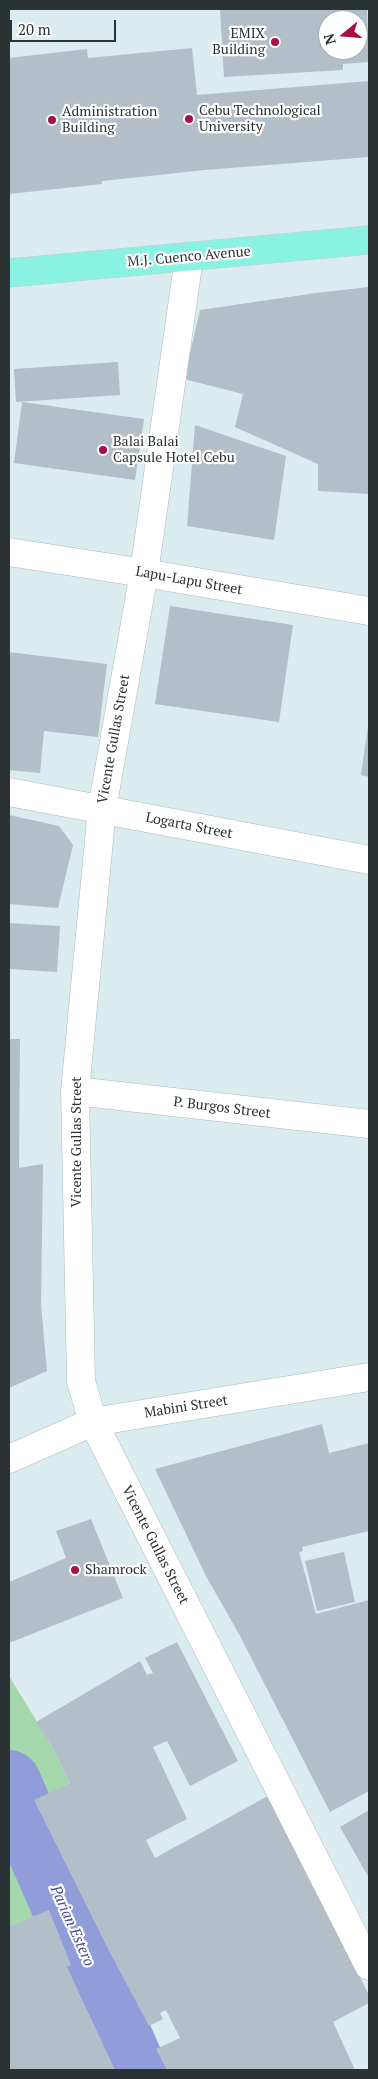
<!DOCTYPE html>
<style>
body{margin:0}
#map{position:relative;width:378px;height:2079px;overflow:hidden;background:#daecf0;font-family:"PT Serif",serif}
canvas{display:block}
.frame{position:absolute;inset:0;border:10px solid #2b3233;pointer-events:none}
.north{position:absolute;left:318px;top:10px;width:50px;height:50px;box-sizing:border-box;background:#fff;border:1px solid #aaadad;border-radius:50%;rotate:253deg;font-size:14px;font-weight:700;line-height:20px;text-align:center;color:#2b3233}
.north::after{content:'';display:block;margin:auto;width:18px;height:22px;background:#a71045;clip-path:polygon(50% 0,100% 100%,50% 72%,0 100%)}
.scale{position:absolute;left:10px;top:20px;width:106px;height:22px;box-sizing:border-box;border:2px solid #2b3233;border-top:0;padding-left:6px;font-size:15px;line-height:18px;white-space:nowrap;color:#2b3233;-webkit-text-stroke:4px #fff;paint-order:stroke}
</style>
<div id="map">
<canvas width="378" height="2079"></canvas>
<div class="frame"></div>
<div class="north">N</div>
<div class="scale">20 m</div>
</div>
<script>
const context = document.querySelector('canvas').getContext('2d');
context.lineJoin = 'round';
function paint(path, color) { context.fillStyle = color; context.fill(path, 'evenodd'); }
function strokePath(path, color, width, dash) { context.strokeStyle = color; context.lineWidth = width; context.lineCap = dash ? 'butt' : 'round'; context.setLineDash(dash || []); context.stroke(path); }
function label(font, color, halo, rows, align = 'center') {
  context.font = font + ' "PT Serif",serif'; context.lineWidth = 4.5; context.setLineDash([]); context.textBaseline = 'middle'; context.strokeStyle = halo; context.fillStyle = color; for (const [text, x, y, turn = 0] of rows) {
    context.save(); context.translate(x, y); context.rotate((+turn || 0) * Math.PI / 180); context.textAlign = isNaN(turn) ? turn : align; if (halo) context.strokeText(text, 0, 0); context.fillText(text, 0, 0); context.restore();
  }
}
paint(new Path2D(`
 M9 1676 50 1743 70 1783 34 1801 108 1949 149 2026 156 2049 167 2070H115L67 1967 71 1965 49 1910 9 1926Z`), '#a4d7ab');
strokePath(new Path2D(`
 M9 1782 135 2070`), '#909dda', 64);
paint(new Path2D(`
 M220 9H367L369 62 343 64V70L224 77ZM328 20H358V50H328Z
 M192 48 197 95 369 81V157L205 170 102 181V184L9 194V58L87 49 88 58Z
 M369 287V494L318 491V464L235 427 243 394 184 379 200 310 316 293Z
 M118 362 120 395 16 402 14 369Z
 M22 402 144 419 135 480 14 463Z
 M195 425 286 456 274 540 187 526Z
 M170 606 293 625 279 722 155 704Z
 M9 652 107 664 98 737 44 731 40 773 9 770Z
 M368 726H369V777L361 775Z
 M9 815 59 826 73 845 58 908 9 904Z
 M9 923 60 926 57 972 9 969Z
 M9 1039H20L19 1168 43 1164 41 1304 47 1371 9 1388Z
 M322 1424 329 1453 369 1443V1531L302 1547 303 1551 299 1552 316 1614 369 1600V1791L330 1812 239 1634 206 1576 155 1469Z
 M91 1519 123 1598 9 1643V1582L66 1558 56 1531Z
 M344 1552 355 1602 317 1611 305 1561Z
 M177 1642 238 1761 190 1786 167 1741 153 1747 187 1819 146 1840 155 1858 268 1796 369 1995V2003L333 2022 355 2070H167L156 2049 180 2038 166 2010 160 2013 163 2019 149 2026 108 1949 34 1800 70 1783 50 1743 36 1722 140 1661 147 1675 153 1673 145 1658Z
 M369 1810V1878L340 1827Z
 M49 1910 71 1965 67 1967 115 2070H9V1926Z`), '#b2bec8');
const minor = new Path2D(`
 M189 258 144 573 102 809 75 1091 81 1381 93 1422 369 1966
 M9 552 144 573 369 611
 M9 792 369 860
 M75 1091 369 1124
 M9 1459 93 1422 369 1377`);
const major = new Path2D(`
 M9 273 369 240`);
strokePath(minor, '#a9bbbe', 29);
strokePath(major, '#c8caca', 29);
strokePath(minor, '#fff', 28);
strokePath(major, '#89f2e3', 28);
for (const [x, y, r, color] of [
 [275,42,5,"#a71045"],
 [189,119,5,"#a71045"],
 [52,120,5,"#a71045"],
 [103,450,5,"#a71045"],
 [75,1570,5,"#a71045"]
]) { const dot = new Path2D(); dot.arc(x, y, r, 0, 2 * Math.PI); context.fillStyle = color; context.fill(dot); strokePath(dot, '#fff', 2); }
label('14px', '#2b3233', '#fff', [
 ["EMIX",265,34,"right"],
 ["Building",265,50,"right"],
 ["Cebu Technological",199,111],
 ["University",199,127],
 ["Administration",62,112],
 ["Building",62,128],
 ["Balai Balai",113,442],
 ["Capsule Hotel Cebu",113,458],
 ["Shamrock",85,1570]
], 'left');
label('14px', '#2b3233', '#fff', [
 ["M.J. Cuenco Avenue",189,257,-5],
 ["Lapu-Lapu Street",189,581,10],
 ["Vicente Gullas Street",114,739,-80],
 ["Logarta Street",189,826,11],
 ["P. Burgos Street",222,1108,7],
 ["Vicente Gullas Street",77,1142,-90],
 ["Mabini Street",186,1407,-9],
 ["Vicente Gullas Street",155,1545,63]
]);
label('italic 15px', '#434d98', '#fff', [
 ["Parian Estero",72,1926,66]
]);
</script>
